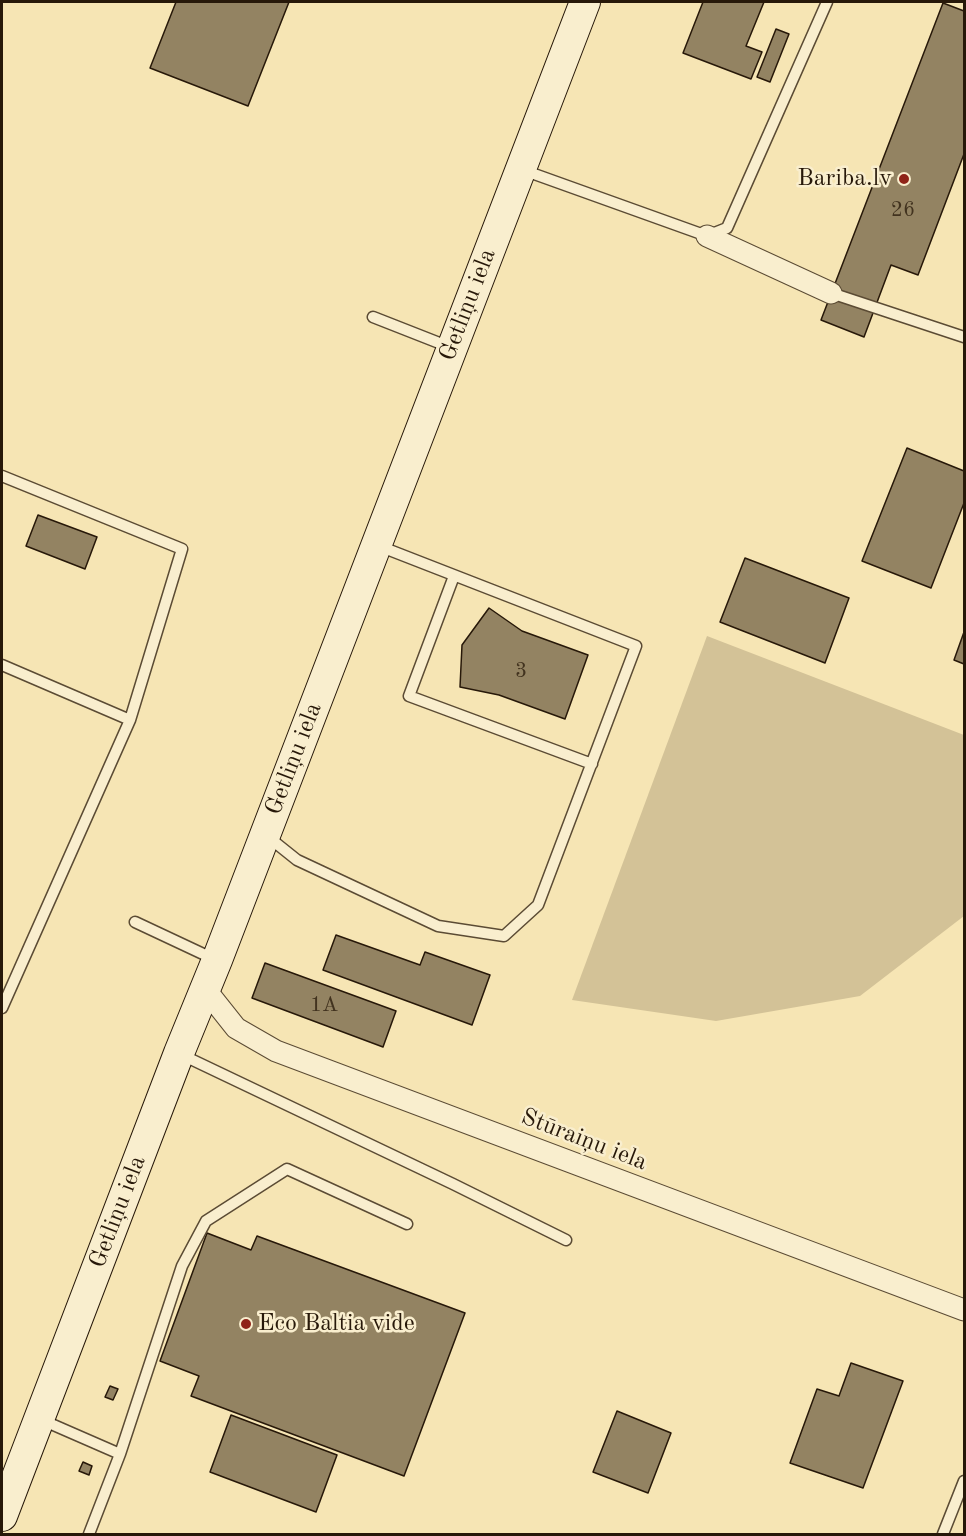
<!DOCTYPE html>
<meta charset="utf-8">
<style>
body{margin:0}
#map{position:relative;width:966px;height:1536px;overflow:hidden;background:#f6e5b4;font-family:"Old Standard TT",serif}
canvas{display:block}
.frame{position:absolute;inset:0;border:3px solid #271809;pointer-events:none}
</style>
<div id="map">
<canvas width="966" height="1536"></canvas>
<div class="frame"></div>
</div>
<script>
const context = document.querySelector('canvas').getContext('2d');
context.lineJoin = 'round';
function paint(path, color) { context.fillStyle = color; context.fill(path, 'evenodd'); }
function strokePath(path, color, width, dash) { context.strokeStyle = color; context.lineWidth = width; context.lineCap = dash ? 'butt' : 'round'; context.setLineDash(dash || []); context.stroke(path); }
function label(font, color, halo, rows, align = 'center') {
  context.font = font + ' "Old Standard TT",serif'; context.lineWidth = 5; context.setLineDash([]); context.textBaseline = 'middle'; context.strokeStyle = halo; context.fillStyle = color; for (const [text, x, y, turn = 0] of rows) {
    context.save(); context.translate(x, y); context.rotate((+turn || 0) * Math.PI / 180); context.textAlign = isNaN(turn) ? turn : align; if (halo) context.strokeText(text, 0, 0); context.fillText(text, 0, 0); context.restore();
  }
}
paint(new Path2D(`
 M707 636 964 735V916L860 996 716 1021 572 1000Z`), '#d3c297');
const building = new Path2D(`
 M176 2H289L248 106 150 68Z
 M703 2H764L746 46 762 52 751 79 683 53Z
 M943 3 964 11V154L918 275 891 265 864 337 821 320Z
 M776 29 789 34 770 82 757 77Z
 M907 448 964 471V503L931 588 862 561Z
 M38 515 97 537 85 569 26 546Z
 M745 558 849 598 825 663 720 622Z
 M489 608 522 631 588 655 565 719 499 695 460 687 462 645Z
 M964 632V664L954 660Z
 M336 935 420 965 425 952 490 975 472 1025 323 970Z
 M265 963 396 1011 383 1047 252 998Z
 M207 1233 251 1250 257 1236 465 1313 404 1476 191 1396 199 1376 160 1361Z
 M851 1363 903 1381 863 1488 790 1463 817 1389 839 1396Z
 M110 1386 118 1389 113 1400 105 1397Z
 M617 1411 671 1433 648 1493 593 1472Z
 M231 1415 337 1455 316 1512 210 1472Z
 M83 1462 92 1466 89 1475 79 1471Z`);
paint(building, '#938362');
strokePath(building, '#271809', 1.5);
const lane = new Path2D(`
 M523 170 707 236 727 228 827 2
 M831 293 964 337
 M373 317 452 348
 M2 476 182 549 130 720 2 1008
 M454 576 409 696 592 764
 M2 665 130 720
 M267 836 297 860 438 926 504 936 538 905 636 646 379 546
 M135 922 216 960
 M180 1054 453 1184 566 1240
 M42 1420 120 1454
 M89 1534 120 1454 182 1266 206 1221 287 1169 407 1224
 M943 1534 964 1481`);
const street = new Path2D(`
 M707 236 831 293
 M205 989 236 1028 276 1051 964 1310`);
const secondary = new Path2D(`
 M2 1516 179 1053 217 960 585 2`);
strokePath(lane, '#5b4b34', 13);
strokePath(street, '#5b4b34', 23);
strokePath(secondary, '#271809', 32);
strokePath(lane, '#f9eece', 10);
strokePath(street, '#f9eece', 21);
strokePath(secondary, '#f9eece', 30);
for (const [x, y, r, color] of [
 [904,179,6,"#8f2418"],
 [246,1324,6,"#8f2418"]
]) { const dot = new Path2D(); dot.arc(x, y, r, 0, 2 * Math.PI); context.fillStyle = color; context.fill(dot); strokePath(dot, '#f9eece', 2); }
label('21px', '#42331f', null, [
 ["26",903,210],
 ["3",521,671],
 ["1A",324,1005]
]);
label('24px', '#271809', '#f9eece', [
 ["Bariba.lv",892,179],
 ["Eco Baltia vide",258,1324,"left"]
], 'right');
label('24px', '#271809', '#f9eece', [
 ["Getliņu iela",468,305,-69],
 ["Getliņu iela",294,759,-69],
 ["Stūraiņu iela",584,1140,21],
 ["Getliņu iela",118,1212,-69]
]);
</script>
